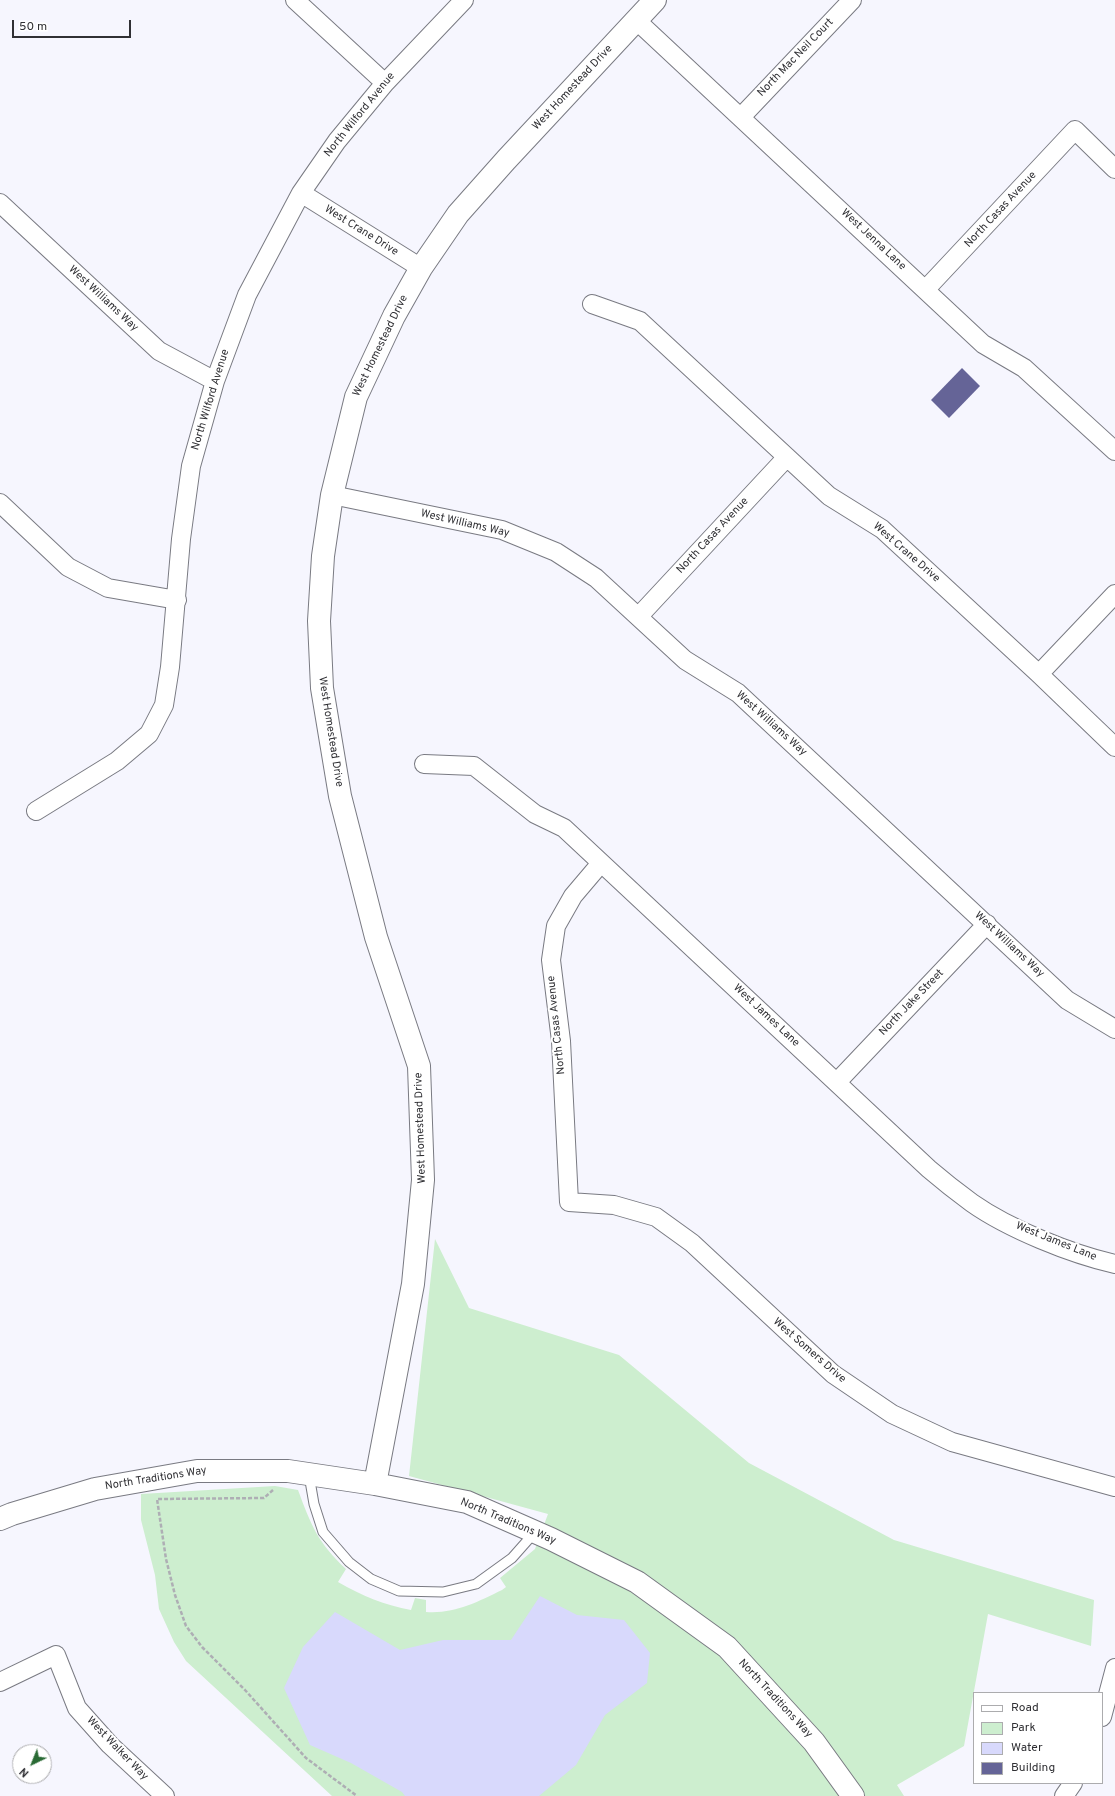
<!DOCTYPE html>
<style>
body{margin:0}
#map{position:relative;width:1115px;height:1796px;overflow:hidden;background:#f6f6fe;font-family:Overpass,sans-serif}
canvas{display:block}
.legend{position:absolute;left:973px;top:1692px;width:130px;height:92px;box-sizing:border-box;background:#fff;border:1px solid #acacae;margin:0;padding:5px 7px;list-style:none;font-size:12px;color:#303034}
.legend li{display:flex;align-items:center;gap:8px;height:20px}
.legend b{width:20px;border:1px solid #acacae}
.north{position:absolute;left:12px;top:1744px;width:40px;height:40px;box-sizing:border-box;background:#fff;border:1px solid #acacae;border-radius:50%;rotate:223deg;font-size:11px;font-weight:700;line-height:16px;text-align:center;color:#303034}
.north::after{content:'';display:block;margin:auto;width:14px;height:18px;background:#296a34;clip-path:polygon(50% 0,100% 100%,50% 72%,0 100%)}
.scale{position:absolute;left:12px;top:20px;width:119px;height:18px;box-sizing:border-box;border:2px solid #303034;border-top:0;padding-left:5px;font-size:12px;line-height:14px;white-space:nowrap;color:#303034;-webkit-text-stroke:3px #fff;paint-order:stroke}
</style>
<div id="map">
<canvas width="1115" height="1796"></canvas>
<ul class="legend">
<li><b style="height:5px;background:#fff"></b>Road</li>
<li><b style="height:11px;background:#cdeecf"></b>Park</li>
<li><b style="height:11px;background:#d8d9fc"></b>Water</li>
<li><b style="height:11px;background:#656497"></b>Building</li>
</ul>
<div class="north">N</div>
<div class="scale">50 m</div>
</div>
<script>
const context = document.querySelector('canvas').getContext('2d');
context.lineJoin = 'round';
function paint(path, color) { context.fillStyle = color; context.fill(path, 'evenodd'); }
function strokePath(path, color, width, dash) { context.strokeStyle = color; context.lineWidth = width; context.lineCap = dash ? 'butt' : 'round'; context.setLineDash(dash || []); context.stroke(path); }
function label(font, color, halo, rows, align = 'center') {
  context.font = font + ' Overpass,sans-serif'; context.lineWidth = 4; context.setLineDash([]); context.textBaseline = 'middle'; context.strokeStyle = halo; context.fillStyle = color; for (const [text, x, y, turn = 0] of rows) {
    context.save(); context.translate(x, y); context.rotate((+turn || 0) * Math.PI / 180); context.textAlign = isNaN(turn) ? turn : align; if (halo) context.strokeText(text, 0, 0); context.fillText(text, 0, 0); context.restore();
  }
}
paint(new Path2D(`
 M435 1239 469 1308 619 1355 749 1463 894 1540 1094 1600 1091 1646 988 1614 964 1746 897 1785 904 1796H332L186 1661 174 1642 159 1609 155 1575 141 1520V1494L275 1486 298 1490C311 1525 318 1543 346 1569L338 1582C362 1596 385 1605 411 1610L415 1598 426 1600V1612C455 1614 477 1602 502 1590L506 1587 500 1578 535 1549 548 1514 409 1476Z`), '#cdeecf');
paint(new Path2D(`
 M540 1596 577 1615 624 1620 650 1653 647 1683 605 1715 576 1765 539 1796H405L402 1792 351 1763 310 1745 284 1688 303 1647 335 1612 400 1650 443 1640H511Z`), '#d8d9fc');
paint(new Path2D(`
 M962 368 980 386 949 418 931 400Z`), '#656497');
const service = new Path2D(`
 M309 1475 314 1504 323 1532 349 1562 371 1579 399 1591 443 1592 476 1584 512 1558 535 1532`);
const minor = new Path2D(`
 M295 0 385 83
 M636 20 983 344 1024 368 1115 451
 M741 117 852 0
 M301 193 421 268
 M0 203 159 351 215 381
 M926 289 1075 130 1115 169
 M592 304 640 321 829 496 882 529 1039 674 1115 747
 M332 495 502 530 556 552 596 578 685 660 738 693 1067 1000 1115 1029
 M0 503 68 567 108 588 177 600
 M639 616 787 457
 M1039 674 1115 594
 M424 764 474 766 535 814 564 828 929 1169C943 1181 957 1192 972 1203 1009 1229 1071 1254 1115 1264
 M36 811 117 761 149 734 164 705 170 667 181 539 191 466 215 381 247 295 301 193 337 141 385 83 464 0
 M601 863 573 896 556 926 551 960 561 1041 569 1202 614 1205 656 1217 692 1243 833 1374 892 1414 952 1442 1115 1487
 M837 1082 987 924
 M0 1682 56 1655 77 1708 110 1745 165 1796
 M1102 1717 1115 1668
 M1064 1796 1073 1783`);
const tertiary = new Path2D(`
 M375 1484 413 1284 423 1180 419 1066 376 937 340 796 322 688 319 621 323 556 332 495 356 397 394 316 421 268 458 214 506 160 655 0
 M0 1519 12 1514 95 1489 197 1471H288L375 1484 467 1502 551 1539 637 1582 727 1647 814 1742 853 1796`);
strokePath(service, '#797a82', 11);
strokePath(minor, '#797a82', 20);
strokePath(tertiary, '#797a82', 24);
strokePath(new Path2D(`
 M273 1490 264 1498 157 1499 166 1559 175 1595 186 1626 202 1647 245 1690 306 1758 357 1796`), '#aeaeb4', 2.5, [4, 2]);
strokePath(service, '#fff', 9);
strokePath(minor, '#fff', 18);
strokePath(tertiary, '#fff', 22);
label('11px', '#303034', '#fff', [
 ["North Mac Neil Court",796,58,-46],
 ["West Homestead Drive",573,88,-47],
 ["North Wilford Avenue",360,115,-51],
 ["North Casas Avenue",1001,210,-47],
 ["West Crane Drive",361,231,32],
 ["West Jenna Lane",873,240,43],
 ["West Williams Way",103,299,43],
 ["West Homestead Drive",381,346,-64],
 ["North Wilford Avenue",211,400,-73],
 ["West Williams Way",465,524,13],
 ["North Casas Avenue",713,536,-47],
 ["West Crane Drive",906,553,41],
 ["West Williams Way",771,724,42],
 ["West Homestead Drive",330,732,81],
 ["West Williams Way",1009,945,43],
 ["North Jake Street",912,1003,-46],
 ["West James Lane",766,1016,43],
 ["North Casas Avenue",557,1025,-96],
 ["West Homestead Drive",421,1128,-92],
 ["West James Lane",1056,1242,22],
 ["West Somers Drive",809,1351,41],
 ["North Traditions Way",156,1479,-9],
 ["North Traditions Way",508,1522,23],
 ["North Traditions Way",775,1699,47],
 ["West Walker Way",117,1749,46]
]);
</script>
